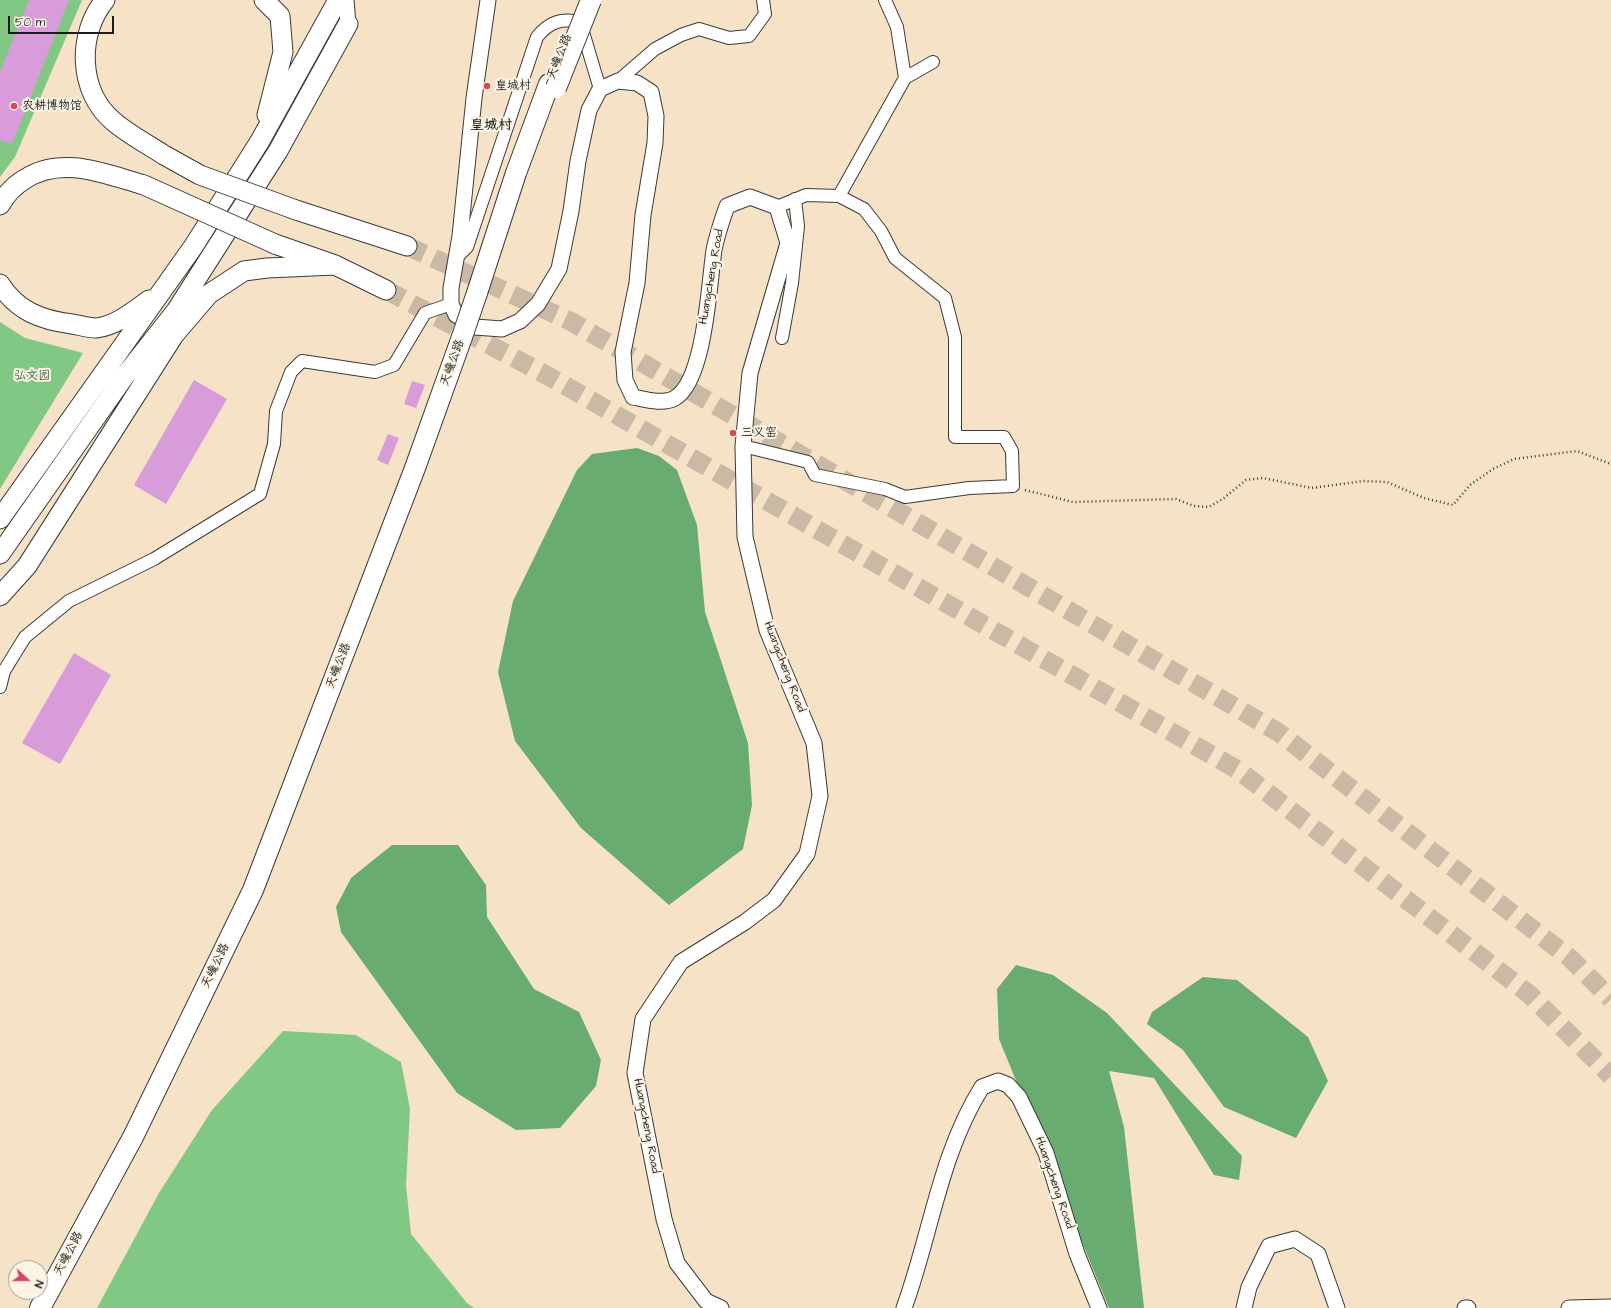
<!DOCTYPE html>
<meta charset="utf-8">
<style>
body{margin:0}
#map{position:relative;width:1611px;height:1308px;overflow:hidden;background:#f5e2c7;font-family:"Architects Daughter",sans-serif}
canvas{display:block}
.north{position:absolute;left:8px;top:1260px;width:40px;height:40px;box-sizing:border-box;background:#fcf5e5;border:1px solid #a29e95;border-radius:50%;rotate:111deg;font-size:11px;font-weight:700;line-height:16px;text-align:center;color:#1c1c1c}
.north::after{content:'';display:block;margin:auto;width:14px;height:18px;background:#d1495b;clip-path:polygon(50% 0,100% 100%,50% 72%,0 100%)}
.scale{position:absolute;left:8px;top:16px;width:106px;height:18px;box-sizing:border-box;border:2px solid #1c1c1c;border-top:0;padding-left:5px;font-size:12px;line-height:14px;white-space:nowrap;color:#1c1c1c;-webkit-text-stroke:3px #fcf5e5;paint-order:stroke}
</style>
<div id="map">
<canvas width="1611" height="1308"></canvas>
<div class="north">N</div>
<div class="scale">50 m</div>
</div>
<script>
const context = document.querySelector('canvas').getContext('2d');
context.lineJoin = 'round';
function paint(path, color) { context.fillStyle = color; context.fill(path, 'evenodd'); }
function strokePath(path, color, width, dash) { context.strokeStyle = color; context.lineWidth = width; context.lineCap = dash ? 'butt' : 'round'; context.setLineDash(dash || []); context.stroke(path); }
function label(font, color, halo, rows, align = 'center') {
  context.font = font + ' "Architects Daughter","LXGW WenKai TC",sans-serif'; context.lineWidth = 4; context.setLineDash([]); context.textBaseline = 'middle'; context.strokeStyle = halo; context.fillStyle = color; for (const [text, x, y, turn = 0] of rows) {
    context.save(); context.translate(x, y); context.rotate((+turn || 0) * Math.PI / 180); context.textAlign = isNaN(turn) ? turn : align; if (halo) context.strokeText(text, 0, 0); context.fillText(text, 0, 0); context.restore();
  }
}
paint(new Path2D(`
 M0 0H82L15 157 0 177Z
 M0 322 25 338 83 353 0 489Z
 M283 1031 356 1035 401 1062 410 1109 406 1185 411 1234 467 1303 474 1308H97L159 1193 212 1110Z`), '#80c884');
paint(new Path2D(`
 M637 448 659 456 677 470 697 525 705 612 748 743 752 805 743 849 669 905 581 828 515 741 498 672 513 601 577 470 592 454Z
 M392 845H458L486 885 487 917 534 989 579 1012 601 1060 596 1086 560 1128 516 1130 457 1093 341 932 336 907 351 878Z
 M1016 965 1053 975 1107 1013 1242 1156 1239 1180 1214 1175 1154 1078 1109 1071 1124 1127 1144 1308H1109L999 1039 997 989Z
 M1203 977 1237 980 1308 1037 1328 1081 1296 1138 1224 1107 1183 1050 1147 1024 1152 1012Z`), '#68ac72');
paint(new Path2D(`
 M29 0H69L12 144 0 140V72Z
 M194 380 227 399 166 504 134 485Z
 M412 381 425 385 416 408 404 404Z
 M388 434 399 438 388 465 377 460Z
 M74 653 111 675 60 764 22 743Z`), '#d79cd9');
strokePath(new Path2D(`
 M407 246 572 322 1278 732 1571 959 1611 999
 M386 290 550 377 1238 770 1529 994 1611 1076`), '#cabaa5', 19, [19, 10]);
const minor = new Path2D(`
 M885 0 897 27 905 78
 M618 81 655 49 681 35 699 29 729 38 749 36 765 14 763 0
 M839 196 905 78 933 62
 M456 258 467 247 537 37C549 22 561 18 580 22L600 89
 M782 338 792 283 798 226 795 199
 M743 446 808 462 815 475 885 489 905 497 969 488 1013 486 1012 451 1004 437H955V337L945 298 895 258 881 231 864 209 839 196 806 195 777 207
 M0 687 4 671 25 637 69 601 154 559 260 494 274 444 276 411 291 372 302 361 375 372 394 365 425 313 451 304`);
const tertiary = new Path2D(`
 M346 0 348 24
 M488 0 474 98 460 236 451 288V304L456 315 475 327 502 329 520 321 538 304 559 269 571 211 578 161 589 110 600 89 618 81 637 83 651 92 656 116 655 143 643 215 637 283 623 352 625 380 633 397C644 399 663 405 675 398 705 380 709 284 714 250 717 235 722 220 727 206L750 197 777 207 788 243 750 373 743 446 745 537 767 630 814 743 820 796 807 854 774 900 745 922 681 962 643 1019 635 1073 664 1219 677 1263 706 1301 721 1308
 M904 1308C931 1234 940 1154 982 1087L998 1081 1008 1085 1019 1097 1046 1153 1077 1254 1099 1308
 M1244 1308 1249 1287 1269 1246 1295 1239 1318 1254 1337 1308
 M1465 1308H1468
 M1569 1308 1611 1307`);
const primary = new Path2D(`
 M105 0C77 34 78 91 113 121 128 134 147 144 164 155
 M264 0 280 16 283 52 267 115
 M0 205C6 194 15 185 25 179 62 155 105 174 144 185
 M296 210 407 246
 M275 244 335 265 386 290
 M0 284C17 311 41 320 72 324 79 325 88 328 96 328 116 326 134 311 149 300
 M0 519 193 247 260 141 338 0
 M0 554 124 377 176 311 278 151 348 24
 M0 596 27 566 174 335 209 294 244 271 267 268 335 265`);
const trunk = new Path2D(`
 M477 293 516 173 549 84
 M40 1308 133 1137 253 890 415 468 462 337`);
strokePath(minor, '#3d3a36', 14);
strokePath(tertiary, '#3d3a36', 17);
strokePath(primary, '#3d3a36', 21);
strokePath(trunk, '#3d3a36', 22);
strokePath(new Path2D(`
 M1025 490 1073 502 1176 499 1194 506 1209 507 1224 498 1246 480 1263 478 1312 488 1363 481 1387 482 1424 498 1453 505 1470 485 1493 469 1514 459 1577 451 1611 464`), '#3d3a36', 2.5, [1, 3]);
strokePath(minor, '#fff', 12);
strokePath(tertiary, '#fff', 15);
strokePath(primary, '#fff', 19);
strokePath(trunk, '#fff', 20);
const primaryBridge = new Path2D(`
 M164 155 200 175 296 210
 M144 185 275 244`);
const trunkBridge = new Path2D(`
 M556 88 591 0
 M462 337 477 293`);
strokePath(primaryBridge, '#3d3a36', 21, []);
strokePath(trunkBridge, '#3d3a36', 22, []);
strokePath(primaryBridge, '#fff', 19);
strokePath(trunkBridge, '#fff', 20);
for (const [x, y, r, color] of [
 [487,86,4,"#d1495b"],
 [14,106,4,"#d1495b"],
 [733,433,4,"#d1495b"]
]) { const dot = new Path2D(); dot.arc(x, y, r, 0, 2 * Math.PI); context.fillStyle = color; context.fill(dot); strokePath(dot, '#fcf5e5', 1.5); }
label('12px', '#1c1c1c', '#fcf5e5', [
 ["天巉公路",560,57,-69],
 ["Huangcheng Road",712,277,-80],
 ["天巉公路",453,363,-70],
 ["天巉公路",339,666,-69],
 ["Huangcheng Road",784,667,69],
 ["天巉公路",216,966,-64],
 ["Huangcheng Road",646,1126,79],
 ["Huangcheng Road",1054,1183,71],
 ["天巉公路",69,1254,-62]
]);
label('12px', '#1c1c1c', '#fcf5e5', [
 ["皇城村",495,86],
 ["农耕博物馆",22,106],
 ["三义窑",741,433]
], 'left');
label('12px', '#3f5840', '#fcf5e5', [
 ["弘文园",32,376]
]);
label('bold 14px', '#1c1c1c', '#fcf5e5', [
 ["皇城村",491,126]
]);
</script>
